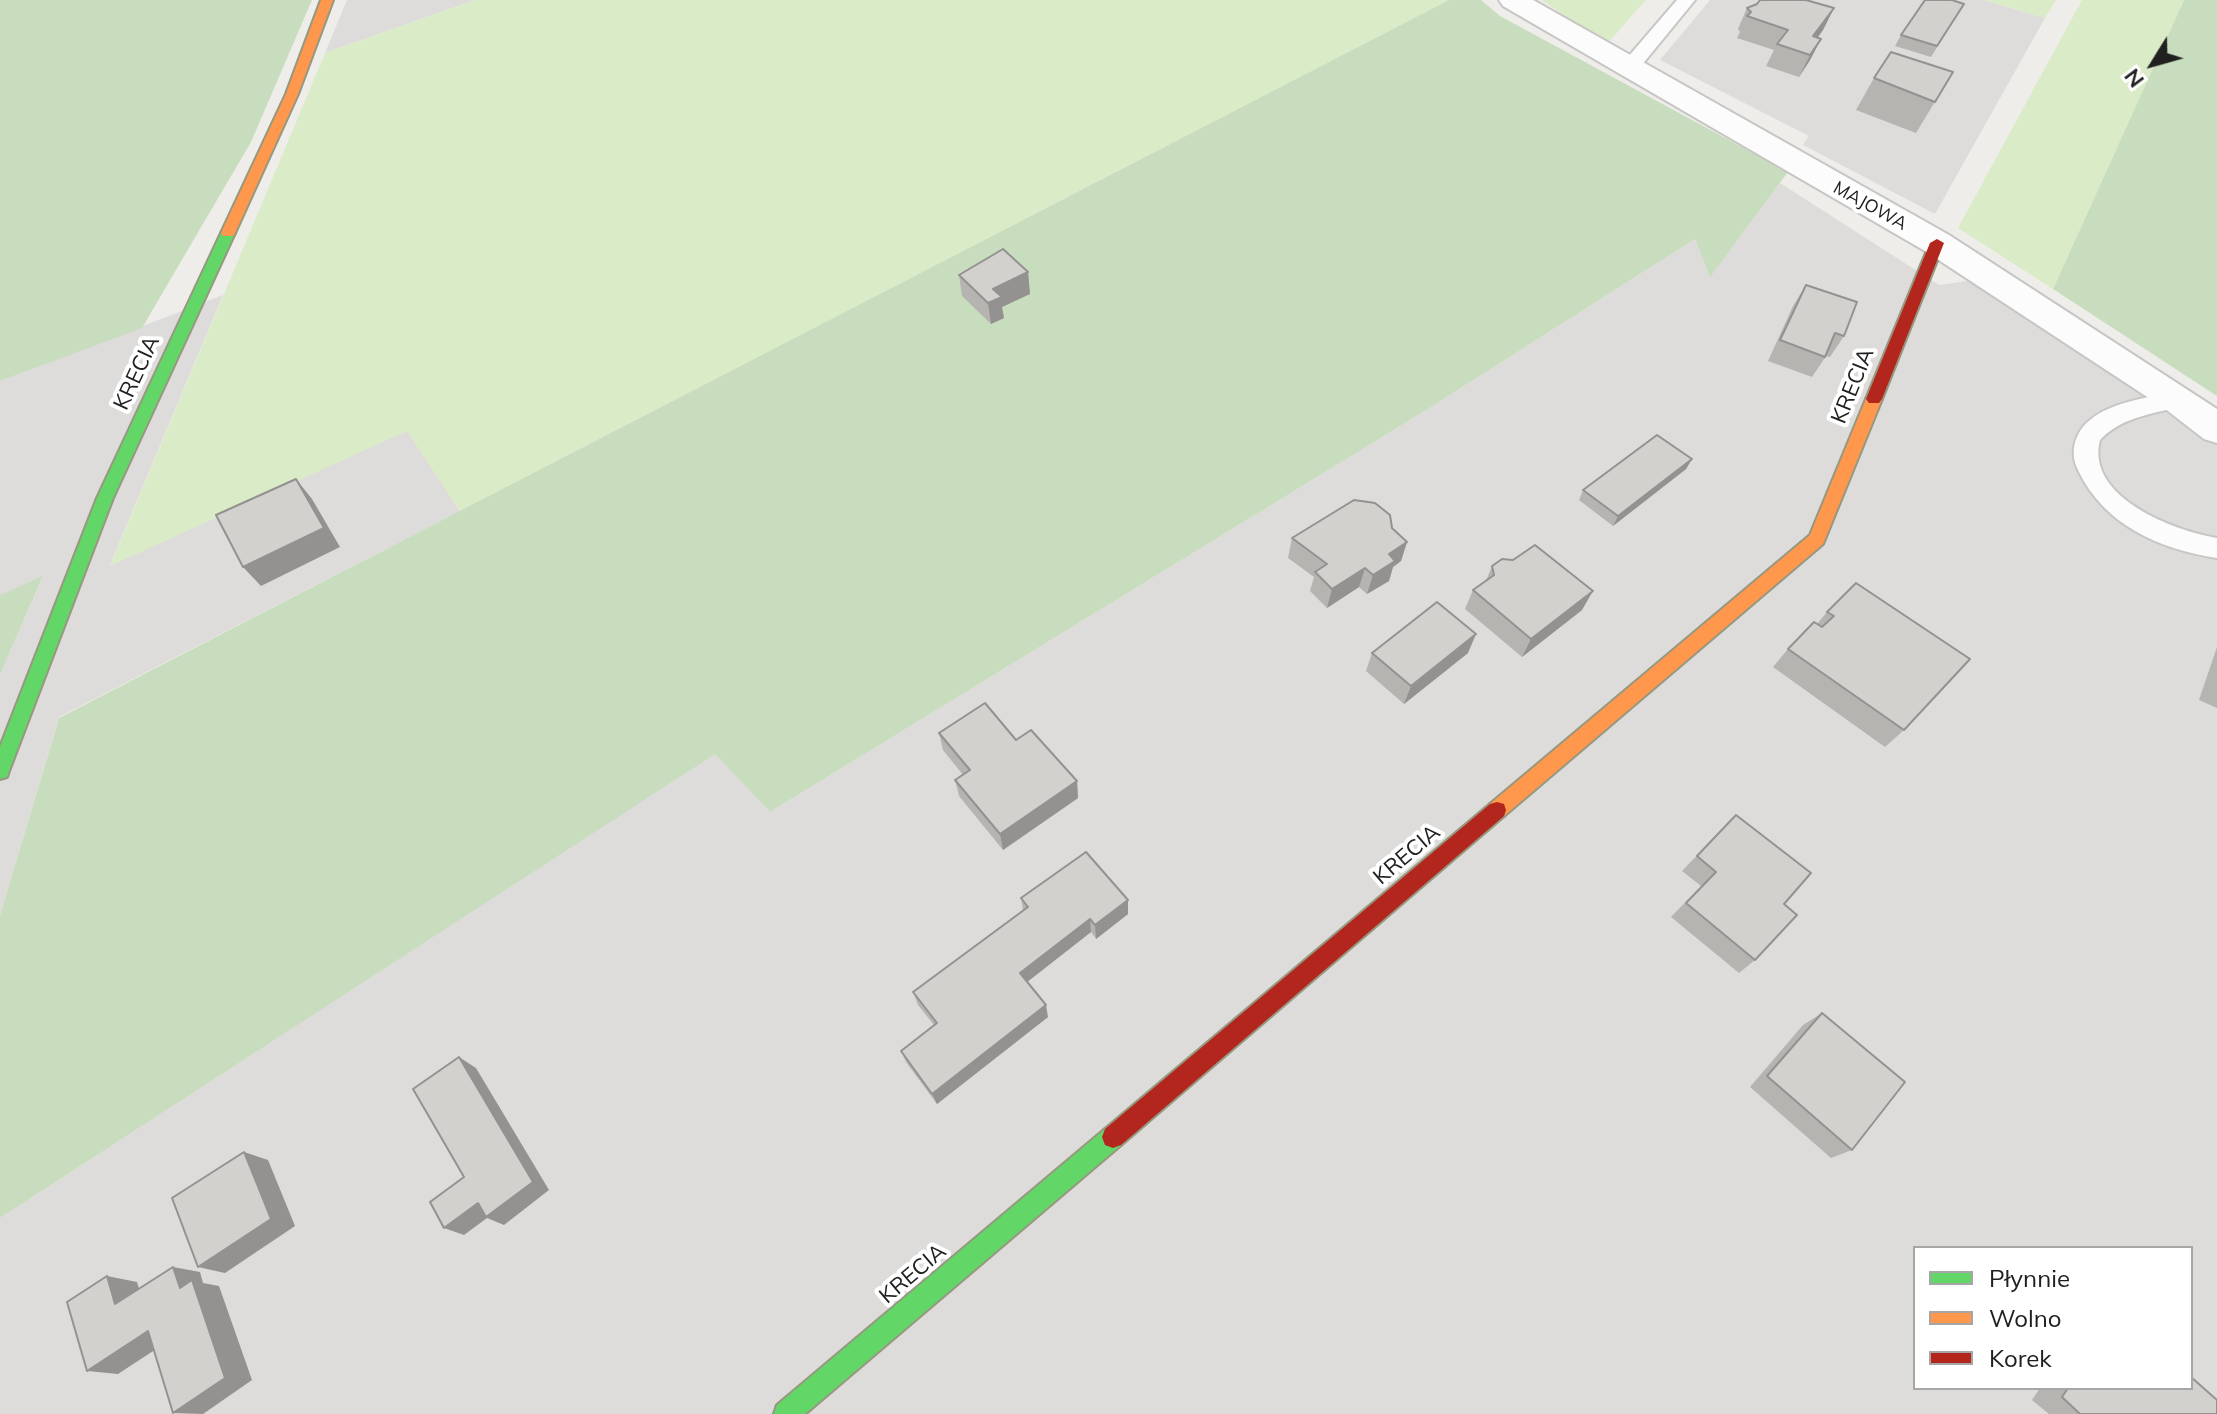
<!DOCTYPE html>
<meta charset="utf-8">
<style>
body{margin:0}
#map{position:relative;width:2217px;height:1414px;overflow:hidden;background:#efede9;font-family:Mulish,sans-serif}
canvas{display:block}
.legend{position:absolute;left:1913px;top:1246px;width:280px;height:144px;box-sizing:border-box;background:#fff;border:2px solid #a6a6a6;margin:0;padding:10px 14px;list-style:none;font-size:24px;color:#202020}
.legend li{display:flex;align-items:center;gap:16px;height:40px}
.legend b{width:40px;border:2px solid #a6a6a6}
.north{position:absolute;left:2113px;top:24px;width:80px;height:80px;-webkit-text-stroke:6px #fff;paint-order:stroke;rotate:233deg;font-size:22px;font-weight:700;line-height:32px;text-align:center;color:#202020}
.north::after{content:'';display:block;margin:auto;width:28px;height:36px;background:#202020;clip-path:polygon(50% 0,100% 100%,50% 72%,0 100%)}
</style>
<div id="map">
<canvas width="2217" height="1414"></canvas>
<ul class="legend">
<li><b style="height:10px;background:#63d668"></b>Płynnie</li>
<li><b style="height:10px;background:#ff974d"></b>Wolno</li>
<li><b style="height:10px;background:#b3261e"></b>Korek</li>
</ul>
<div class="north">N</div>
</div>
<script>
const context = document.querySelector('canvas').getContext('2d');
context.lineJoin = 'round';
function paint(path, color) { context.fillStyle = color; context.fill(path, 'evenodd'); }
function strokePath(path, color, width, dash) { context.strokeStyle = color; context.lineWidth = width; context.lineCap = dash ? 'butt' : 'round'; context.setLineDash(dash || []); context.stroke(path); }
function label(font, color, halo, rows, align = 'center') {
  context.font = font + ' Mulish,sans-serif'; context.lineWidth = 8; context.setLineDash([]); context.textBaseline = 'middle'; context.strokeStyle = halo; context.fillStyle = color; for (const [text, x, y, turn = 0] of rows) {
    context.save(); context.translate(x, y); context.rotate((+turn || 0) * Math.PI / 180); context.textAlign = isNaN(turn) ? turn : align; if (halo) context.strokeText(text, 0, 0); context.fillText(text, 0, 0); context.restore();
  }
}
paint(new Path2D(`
 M347 0H475L325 53Z
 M1710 0H1983L2045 18 1935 214 1803 145 1809 136 1660 60Z
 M1780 183 1939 285 1973 280 2122 378 2217 406V1414H0V1218L715 753 770 812 1428 409 1695 239 1710 276ZM1915 1248H2191V1388H1915Z
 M223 295 110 565 407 430 460 511 59 717 0 915V675L43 577 0 595V381Z`), '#dedcda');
paint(new Path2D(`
 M475 0H1449L460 511 407 431 110 566 325 53Z
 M1542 0H1646L1606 45Z
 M1983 0H2056L2045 18Z
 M2082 0H2184L2053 289 1958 228Z`), '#daebc8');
paint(new Path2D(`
 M0 0H312L251 142 142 328 0 381Z
 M1449 0H1481L1500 16 1788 172 1710 277 1695 239 1428 409 770 812 715 754 0 1218V915L59 718Z
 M2184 0H2217V396L2053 289Z
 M43 576 0 675V595Z`), '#c8ddbe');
const lane = new Path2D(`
 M1677 0H1695L1636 72H1622V64Z
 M2177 391 2185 393 2189 399 2185 405C2155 414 2122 416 2100 440 2085 497 2174 531 2217 538V558C2159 549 2104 525 2078 470 2069 452 2075 432 2090 420 2113 401 2149 398 2177 391Z`);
const street = new Path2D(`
 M1499 0H1533L1949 235 2217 409V443L2204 439 2164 408 1925 251 1503 6Z`);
const fast = new Path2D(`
 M228 229 235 233 113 498 9 771 7 777 0 779V747L97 498 221 233Z
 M1113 1126 1121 1129 1124 1137 1121 1145 805 1414H774L777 1405 1105 1129Z`);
const slow = new Path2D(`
 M321 0H333L298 94 235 233 233 236H223L221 233 286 94Z
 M1874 394 1882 399 1823 544 1504 816 1497 818 1490 816 1488 810 1490 804 1810 535 1866 399Z`);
const jam = new Path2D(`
 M1937 239 1944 243 1882 399 1879 403H1869L1866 399 1930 243Z
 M1497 802 1504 804 1506 810 1504 816 1121 1145 1113 1148 1105 1145 1102 1137 1105 1129 1490 804Z`);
strokePath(lane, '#c7c6c5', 4);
strokePath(street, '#c7c6c5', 4);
strokePath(fast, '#969880', 4);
strokePath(slow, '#969880', 4);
strokePath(jam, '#969880', 4);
paint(lane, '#fdfcfc');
paint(street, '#fdfcfc');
paint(fast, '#63d668');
paint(slow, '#ff974d');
paint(jam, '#b3261e');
paint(new Path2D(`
 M1964 4 1931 57 1895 46 1901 35Z
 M1747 8H1834L1823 30 1817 38 1821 39 1810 60 1799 77 1766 66 1774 50 1737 38 1740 32 1738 29Z
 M1953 72 1916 133 1856 110 1874 78Z
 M1028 272 1030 294 1002 307 1004 318 991 324 962 296 959 275Z
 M1806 285 1844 336 1830 357 1826 356 1812 377 1768 361 1793 306Z
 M1692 459 1686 469 1613 526 1579 500 1583 490Z
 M1392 528 1407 542 1401 561 1393 567 1389 581 1367 594 1359 587 1327 608 1310 591 1314 577 1288 558 1292 538Z
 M1513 560 1582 610 1522 657 1465 609 1473 590 1486 581 1492 566Z
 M1856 583 1904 730 1885 747 1773 667 1788 649 1817 624 1827 612Z
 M2217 647V708L2199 700Z
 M1372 653H1468L1404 704 1366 671Z
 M939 733 1016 740 1077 781 1078 798 1003 850 959 796 955 780 963 775 943 750Z
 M1736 815 1784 904 1755 960 1739 973 1671 917 1701 886 1682 871Z
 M1021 898 1128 900V914L1096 939 1091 932 1027 982 1048 1017 937 1104 906 1062 901 1051 934 1025 918 1005 913 992 1023 910Z
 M1822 1013 1852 1150 1831 1158 1750 1087 1803 1025Z
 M2040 1388H2191L2217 1414H2049L2032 1400Z`), '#b5b4b1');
paint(new Path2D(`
 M1834 8 1823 30 1806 54 1813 36Z
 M1821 39 1810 60 1799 77 1810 55Z
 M1028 272 1030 294 1002 307 1004 318 991 324 988 303 993 289Z
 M1692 459 1686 469 1613 526 1618 516Z
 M296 479 312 499 340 547 261 586 243 567Z
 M1407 542 1401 561 1393 567 1389 581 1367 594 1373 575 1389 554Z
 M1365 568 1359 587 1327 608 1332 589Z
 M1593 591 1582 610 1522 657 1531 639Z
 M1476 634 1468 653 1404 704 1411 686Z
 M1077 781 1078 798 1003 850 1000 834Z
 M1128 900V914L1096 939 1095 925Z
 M1090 919 1091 932 1022 986 1020 973Z
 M1046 1005 1048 1017 937 1104 932 1094Z
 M459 1057 476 1068 549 1190 504 1225 487 1218 464 1235 444 1228 478 1203Z
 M244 1152 268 1160 295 1226 225 1273 198 1267Z
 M173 1267 200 1272 203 1283 219 1286 252 1380 203 1414 173 1413Z
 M107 1276 137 1282 145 1308 115 1304Z
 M148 1331 176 1336 118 1374 87 1371Z`), '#949290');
const building = new Path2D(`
 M1760 0H1806L1834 8 1813 36 1821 39 1810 55 1777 44 1788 30 1747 16 1751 12 1747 8 1757 4Z
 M1925 0H1952L1964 4 1937 46 1901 35Z
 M1891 52 1953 72 1935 102 1874 78Z
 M1003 249 1028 272 993 289 1002 297 988 303 959 275Z
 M1806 285 1857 302 1844 336 1835 333 1825 357 1780 340Z
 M1657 435 1692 459 1618 516 1583 490Z
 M296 479 324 528 243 567 216 515Z
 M1354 500 1375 503 1390 515 1392 528 1407 542 1389 554 1395 561 1373 575 1365 568 1332 589 1315 572 1327 564 1292 538Z
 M1535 545 1593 591 1531 639 1473 590 1494 575 1492 566 1502 559 1513 560Z
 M1856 583 1970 659 1904 730 1788 649 1814 622 1822 627 1834 616 1827 612Z
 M1437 602 1476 634 1411 686 1372 653Z
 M985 703 1016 740 1031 730 1077 781 1000 834 955 780 970 770 939 733Z
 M1736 815 1811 873 1784 904 1797 915 1755 960 1686 903 1716 872 1697 856Z
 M1086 852 1128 900 1095 925 1090 919 1020 973 1046 1005 932 1094 901 1051 937 1023 913 992 1028 907 1021 898Z
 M1822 1013 1905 1082 1852 1150 1767 1076Z
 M459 1057 533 1182 486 1217 478 1203 444 1228 430 1202 464 1177 413 1089Z
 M244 1152 271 1219 198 1267 172 1198Z
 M173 1267 180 1288 192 1280 225 1378 173 1413 148 1331 87 1371 67 1302 107 1276 115 1304Z
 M2191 1377 2217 1400V1414H2080L2062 1397 2068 1388H2191Z`);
paint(building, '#d3d1ce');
strokePath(building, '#949290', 2);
label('18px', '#202020', '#fff', [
 ["MAJOWA",1870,206,29]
]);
label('22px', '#202020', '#fff', [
 ["KRECIA",137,373,-65],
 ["KRECIA",1853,386,-68],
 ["KRECIA",1407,855,-40],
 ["KRECIA",913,1274,-40]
]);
</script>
